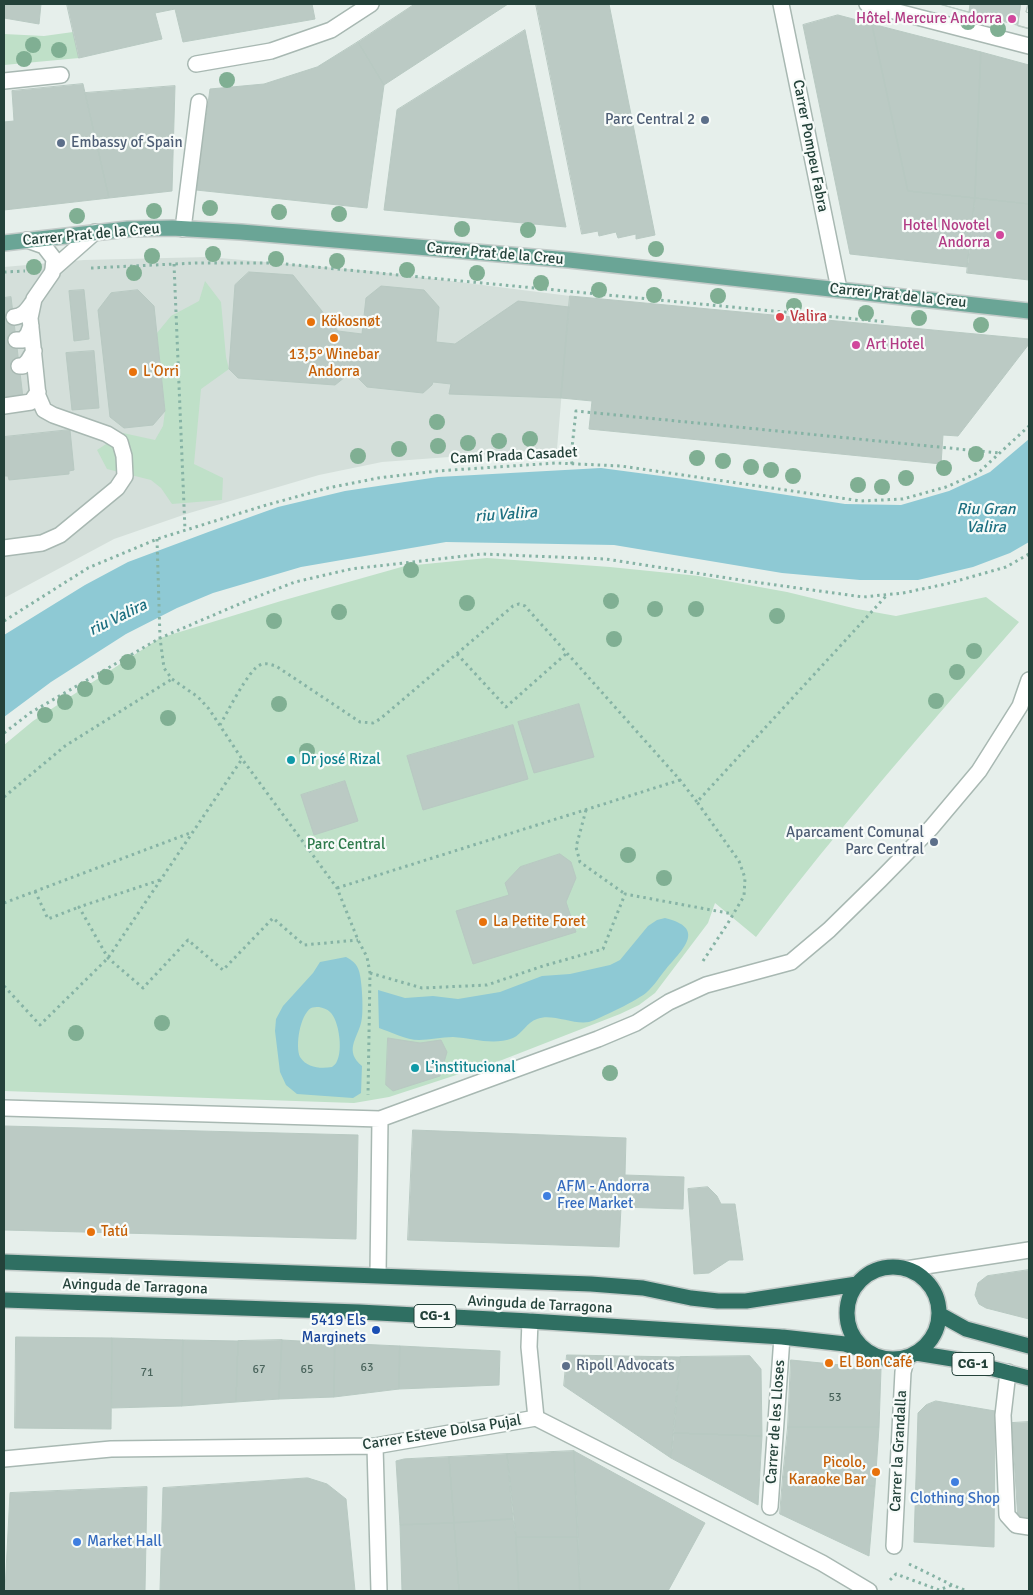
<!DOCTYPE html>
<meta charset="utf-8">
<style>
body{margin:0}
#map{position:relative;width:1033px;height:1595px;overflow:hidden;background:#e6efeb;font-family:Signika,sans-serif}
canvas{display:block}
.frame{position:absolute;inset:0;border:5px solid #24423a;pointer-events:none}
</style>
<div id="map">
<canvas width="1033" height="1595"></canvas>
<div class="frame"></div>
</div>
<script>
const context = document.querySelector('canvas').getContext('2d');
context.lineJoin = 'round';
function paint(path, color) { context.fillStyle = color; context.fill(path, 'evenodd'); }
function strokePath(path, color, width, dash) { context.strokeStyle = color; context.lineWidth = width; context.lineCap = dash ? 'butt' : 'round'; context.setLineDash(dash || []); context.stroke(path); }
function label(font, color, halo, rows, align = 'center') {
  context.font = font + ' Signika,sans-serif'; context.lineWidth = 4.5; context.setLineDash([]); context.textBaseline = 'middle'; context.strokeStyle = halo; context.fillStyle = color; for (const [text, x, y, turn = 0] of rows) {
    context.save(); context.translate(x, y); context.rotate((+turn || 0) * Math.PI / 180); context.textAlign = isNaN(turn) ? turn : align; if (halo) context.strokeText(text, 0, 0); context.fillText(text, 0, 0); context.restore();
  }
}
paint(new Path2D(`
 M208 257 371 271 570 296 557 449 382 462 319 475 186 514 114 539 4 598V267L84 260Z`), '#d4dfda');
paint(new Path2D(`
 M73 32 79 58 4 65V34L44 36Z
 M205 281 221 302 226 357 229 369 201 389 194 464 223 478 222 500 172 504 161 488 151 480 107 469 97 450 123 433 155 440 163 426 165 411 157 333 171 316 199 301Z
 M487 558 610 567 699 576 787 592 857 609 896 616 986 597 1019 622C929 725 839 827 756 937L715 903 708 923 655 993 639 1005 620 1014 502 1060 389 1097 354 1103 4 1091V745L33 721 160 638 281 601 405 566Z`), '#bfe0c8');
paint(new Path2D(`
 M1029 439V542L1010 553 973 567 918 580H860L782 573 614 545 446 542 301 567 213 593 177 608 126 634 51 682 4 717V635L85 585 128 562 211 531 278 507 345 491 438 477 601 468 684 479 845 504 901 505 949 491 990 472Z
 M665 918C706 928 684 948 666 969 660 976 654 986 647 992 640 999 599 1019 589 1022 573 1025 552 1013 537 1019 527 1022 522 1034 513 1038 492 1046 474 1038 453 1037 441 1037 430 1040 419 1040 406 1040 391 1032 379 1028L378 990 405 998 433 996 458 999 500 992 542 976 570 974 610 965 620 960 648 926 657 920Z
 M346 957C352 960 357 964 359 971 362 980 364 1014 361 1023 357 1039 344 1051 362 1066L361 1093 353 1098 297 1094 286 1085 280 1072 275 1031 276 1019 283 1006 313 973 320 962ZM319 1007C323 1008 327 1009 330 1012 339 1020 343 1050 337 1061 336 1064 334 1065 332 1067 321 1069 307 1068 300 1057 295 1046 300 1015 311 1008 313 1007 316 1007 319 1007Z`), '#8ec9d4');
const building = new Path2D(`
 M4 4H41L39 24 4 18Z
 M67 4H312L315 19 183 42 175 9 155 13 162 39 79 58Z
 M415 4H508L384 85 358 42Z
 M536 4H609L655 235 636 239V234L618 238 616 232 599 236 598 231 582 234Z
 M939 4H970L969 12Z
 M940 4H1028L1026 12 1029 13V28Z
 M1021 4H1028L1026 12 1029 13V29L1018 26Z
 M838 15 872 24 908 191 975 198 967 267 850 254 803 25Z
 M872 24 981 52 975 198 908 191Z
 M525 30 566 227 384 210 397 110Z
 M358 42 384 85 367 208 196 190 210 89 264 84 317 67Z
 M981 52 1029 65V204L975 198Z
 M83 84 109 198 4 210V122L14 121 12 91Z
 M175 86 172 191 109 198 85 93Z
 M975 198 1029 204V280L967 273Z
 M249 272 293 275 338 331 362 334 366 298 381 286 424 290 439 307 436 342 455 344 518 301 569 307 561 398 449 394 451 384 433 382 432 385 423 393 367 387 358 378 359 374 345 372V377L335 385 238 378 229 369 235 285Z
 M84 290 89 339 74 341 69 291Z
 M138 290 154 306 165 411 153 425 124 428 110 417 98 310 111 293Z
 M570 296 1029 339V344L958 436 943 435 941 464 589 429 592 401 561 398Z
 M11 297 23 398 4 401V298Z
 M94 351 99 408 72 410 66 353Z
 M70 430 74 470 69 471V474L9 480 8 476H4V437Z
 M579 704 594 757 534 773 518 722Z
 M513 725 528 779 423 810 407 756Z
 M345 781 358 821 314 835 301 795Z
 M560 854 571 862 576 878 566 902 576 932 473 964 456 911 509 895 505 883 520 867Z
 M388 1038 420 1043 441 1040 447 1052 440 1076 393 1091 386 1085Z
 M4 1126 358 1135 356 1239 4 1230Z
 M413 1130 626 1138 625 1175 684 1177 683 1209 621 1207 619 1247 408 1240Z
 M708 1187 717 1196 721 1204H735L743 1260H729L709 1273 694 1274 688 1189Z
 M1029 1270V1319L986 1308 979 1304 975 1295 978 1283 987 1276Z
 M16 1337 112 1338 111 1429 15 1428Z
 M112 1338 183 1340 182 1406 112 1408Z
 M183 1340 238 1341 236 1402 182 1406Z
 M282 1340 279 1399 236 1402 238 1341Z
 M282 1340 335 1343 334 1397 279 1399Z
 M335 1343 400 1346 399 1389 334 1397Z
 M400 1346 500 1351 499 1385 399 1389Z
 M567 1355 680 1357 671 1458 564 1386Z
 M750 1356 761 1369 762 1436 674 1433 680 1357Z
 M791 1360 881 1369 879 1427H788Z
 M936 1401 995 1411 994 1547 914 1542 918 1413 926 1405Z
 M1029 1422V1521H1018L1012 1423Z
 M788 1427H879L875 1486 783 1477Z
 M674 1433 762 1436 758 1505 671 1458Z
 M574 1451 578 1537H516L507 1454Z
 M574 1451 705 1523 668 1591H580Z
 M507 1454 513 1519 454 1523 449 1457Z
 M449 1457 454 1523 400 1525 396 1461 404 1459Z
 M783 1477 875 1486 869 1556 780 1514Z
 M308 1478 327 1484 346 1499 355 1591H160L163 1488Z
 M147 1487 145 1591H5L10 1493Z
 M513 1519 516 1537 519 1591H459L454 1523Z
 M454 1523 459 1591H402L400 1525Z
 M516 1537H578L580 1591H519Z`);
paint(building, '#bbcac4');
strokePath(building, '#b8c9c2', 1);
const lane = new Path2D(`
 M4 81 61 75
 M183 229 199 102
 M27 240 44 246 54 259 53 269
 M14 317C24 316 27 310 33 302
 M16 340H23L28 334 31 326
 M19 366H23L28 361 34 351
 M4 406 31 402 38 392
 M4 548 42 543 60 535 117 488 125 476 124 456 120 442 107 434 53 415 44 410 38 396 30 318 34 299 52 273 53 269 95 232
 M4 1108 380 1119 598 1039 636 1023 669 1002 706 985 791 962 829 930 880 880 931 828 979 771 1020 706 1029 680
 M378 1275 380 1119
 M1008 1372 1003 1415 1007 1515 1016 1525 1029 1527`);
const street = new Path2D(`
 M781 4 839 289
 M867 4 1029 46
 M196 64 271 51 331 30 371 4
 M906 1269 1029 1250
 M530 1321 529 1347 536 1418
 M375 1446 379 1591
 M4 1459 111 1449 375 1446 536 1418 822 1563 869 1591
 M770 1507 782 1337
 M894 1546 903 1372 907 1357`);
const primary = new Path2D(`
 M4 243 128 229 172 228 241 232 569 260 1029 311`);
const highway = new Path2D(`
 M4 1262 591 1284 643 1288 691 1298 718 1301H746L857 1284
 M847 1313a46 46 0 1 1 92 0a46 46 0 1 1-92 0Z
 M4 1300 359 1312 530 1321 782 1337 845 1344 864 1350
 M939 1314 966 1329 1029 1346
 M916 1353 959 1360 1029 1378`);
strokePath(lane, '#a8b8b2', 18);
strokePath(street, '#a8b8b2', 18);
strokePath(primary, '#c2cac8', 18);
strokePath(highway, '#c2cac8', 18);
strokePath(new Path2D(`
 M174 264 185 530
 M91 268 196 263H275L887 322
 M4 272 25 271
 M572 464 571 457 576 411 999 453
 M157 539 160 638 164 668 172 679 198 697 209 709 242 759 337 888 358 940 367 957 370 973 368 1095
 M4 621 88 568 157 539 263 506 328 488 378 478 437 471 556 463 621 466 861 501 903 499 946 487 978 473 1029 426
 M457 654 506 707 567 653
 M220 725C227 713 249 669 260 665 266 662 271 665 276 666L360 722 373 723 380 719 513 606 519 604 525 606 680 780 697 802
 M4 733 30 713 160 638 251 599 295 582 351 569 482 554 606 559 747 581 863 597 903 593 946 584 1006 567 1029 554
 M4 797 65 746 172 679
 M586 810 576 847 580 862 625 894
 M160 880 79 907 108 958 143 988 188 940 223 970 273 918 304 945 358 940
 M337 888 680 780
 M35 891 48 919 79 907
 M4 903 190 833
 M703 961 728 923 744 896 745 878 739 861 697 802 887 595
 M370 973 422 988 487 985 543 966 603 949 625 894 733 914
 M4 986 40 1025 108 958 242 759
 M909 1564 952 1585 967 1591
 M890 1580 896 1574 939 1590 952 1585`), '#86b3a5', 3, [2.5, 4]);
strokePath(lane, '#fff', 15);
strokePath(street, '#fff', 15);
strokePath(primary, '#6aa596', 15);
strokePath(highway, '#2f6f62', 15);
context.fillStyle = '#80af93';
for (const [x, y] of [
 [968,22],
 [998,29],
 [33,45],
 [59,50],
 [24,59],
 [227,80],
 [210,208],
 [154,211],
 [279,212],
 [339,214],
 [77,216],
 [462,229],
 [528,230],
 [656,249],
 [213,254],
 [152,256],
 [276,259],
 [337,261],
 [34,267],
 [407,270],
 [134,273],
 [477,273],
 [541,283],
 [599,290],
 [654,295],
 [718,296],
 [794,306],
 [866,313],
 [919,318],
 [981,325],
 [437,422],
 [530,439],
 [499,441],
 [468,443],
 [438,446],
 [399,449],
 [976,454],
 [358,456],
 [697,458],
 [723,461],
 [751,467],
 [944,468],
 [771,470],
 [793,476],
 [906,478],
 [858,485],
 [882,487],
 [411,570],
 [611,601],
 [467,603],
 [655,609],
 [696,609],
 [339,612],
 [777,616],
 [274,621],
 [614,639],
 [974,651],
 [128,662],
 [957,672],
 [106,677],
 [85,689],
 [936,701],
 [65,702],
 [279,704],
 [45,715],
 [168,718],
 [307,751],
 [628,855],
 [664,878],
 [162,1023],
 [76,1033],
 [610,1073]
]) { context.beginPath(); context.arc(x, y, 8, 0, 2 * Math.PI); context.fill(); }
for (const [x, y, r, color] of [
 [1012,19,5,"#d1479c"],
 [705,120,5,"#5c6f8a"],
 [61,143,5,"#5c6f8a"],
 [1000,235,5,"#d1479c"],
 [780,317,5,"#e0444e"],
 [311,322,5,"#e8710a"],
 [334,338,5,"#e8710a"],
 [856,345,5,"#d1479c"],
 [133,372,5,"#e8710a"],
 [291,760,5,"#0f9aa8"],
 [934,842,5,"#5c6f8a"],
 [483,922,5,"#e8710a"],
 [415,1068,5,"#0f9aa8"],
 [547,1196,5,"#3f7fe0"],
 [91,1232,5,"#e8710a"],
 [376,1330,5,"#1a4fb4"],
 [829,1363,5,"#e8710a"],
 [566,1366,5,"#5c6f8a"],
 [876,1472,5,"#e8710a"],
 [955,1482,5,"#3f7fe0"],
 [77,1542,5,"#3f7fe0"]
]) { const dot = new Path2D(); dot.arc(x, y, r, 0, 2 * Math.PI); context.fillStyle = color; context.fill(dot); strokePath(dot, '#f7fbf9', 2); }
label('12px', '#4a645c', null, [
 ["63",367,1368],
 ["67",259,1370],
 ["65",307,1370],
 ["71",147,1373],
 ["53",835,1398]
]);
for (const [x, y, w] of [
 [435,1316,42],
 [973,1364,42]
]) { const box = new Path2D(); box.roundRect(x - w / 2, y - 11.5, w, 23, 4); context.fillStyle = '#f7fbf9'; context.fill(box); strokePath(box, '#24423a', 1); }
label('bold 14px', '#24423a', null, [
 ["CG-1",435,1316],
 ["CG-1",973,1364]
]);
label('15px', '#b23c85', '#f7fbf9', [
 ["Hôtel Mercure Andorra",1002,19],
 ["Hotel Novotel",990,226],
 ["Andorra",990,243],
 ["Art Hotel",866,345,"left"]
], 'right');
label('15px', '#4e5e75', '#f7fbf9', [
 ["Parc Central 2",695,120],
 ["Embassy of Spain",71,143,"left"],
 ["Aparcament Comunal",924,833],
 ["Parc Central",924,850],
 ["Ripoll Advocats",576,1366,"left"]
], 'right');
label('15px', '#24423a', '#f7fbf9', [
 ["Carrer Pompeu Fabra",810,146,79],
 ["Carrer Prat de la Creu",91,235,-5],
 ["Carrer Prat de la Creu",495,254,5],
 ["Carrer Prat de la Creu",898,296,6],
 ["Camí Prada Casadet",514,456,-3],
 ["Avinguda de Tarragona",135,1287,2],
 ["Avinguda de Tarragona",540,1305,3],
 ["Carrer de les Lloses",776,1422,-86],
 ["Carrer Esteve Dolsa Pujal",442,1433,-9],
 ["Carrer la Grandalla",899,1451,-87]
]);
label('15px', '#be3a42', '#f7fbf9', [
 ["Valira",790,317]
], 'left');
label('15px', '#c56008', '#f7fbf9', [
 ["Kökosnøt",321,322],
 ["13,5° Winebar",334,355,"center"],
 ["Andorra",334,372,"center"],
 ["L'Orri",143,372],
 ["La Petite Foret",493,922],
 ["Tatú",101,1232],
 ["El Bon Café",839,1363],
 ["Picolo,",866,1463,"right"],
 ["Karaoke Bar",866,1480,"right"]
], 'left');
label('15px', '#0d838f', '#f7fbf9', [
 ["Dr josé Rizal",301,760],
 ["L’institucional",425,1068]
], 'left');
label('15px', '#2d7a4b', '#f7fbf9', [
 ["Parc Central",346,845]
]);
label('15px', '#366cbe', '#f7fbf9', [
 ["AFM - Andorra",557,1187],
 ["Free Market",557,1204],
 ["Clothing Shop",955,1499,"center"],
 ["Market Hall",87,1542]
], 'left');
label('15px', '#164399', '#f7fbf9', [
 ["5419 Els",366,1321],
 ["Marginets",366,1338]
], 'right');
label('italic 16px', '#1c6f80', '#f7fbf9', [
 ["Riu Gran",986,510],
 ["Valira",986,528],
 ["riu Valira",506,515,-4],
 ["riu Valira",118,618,-26]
]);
</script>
